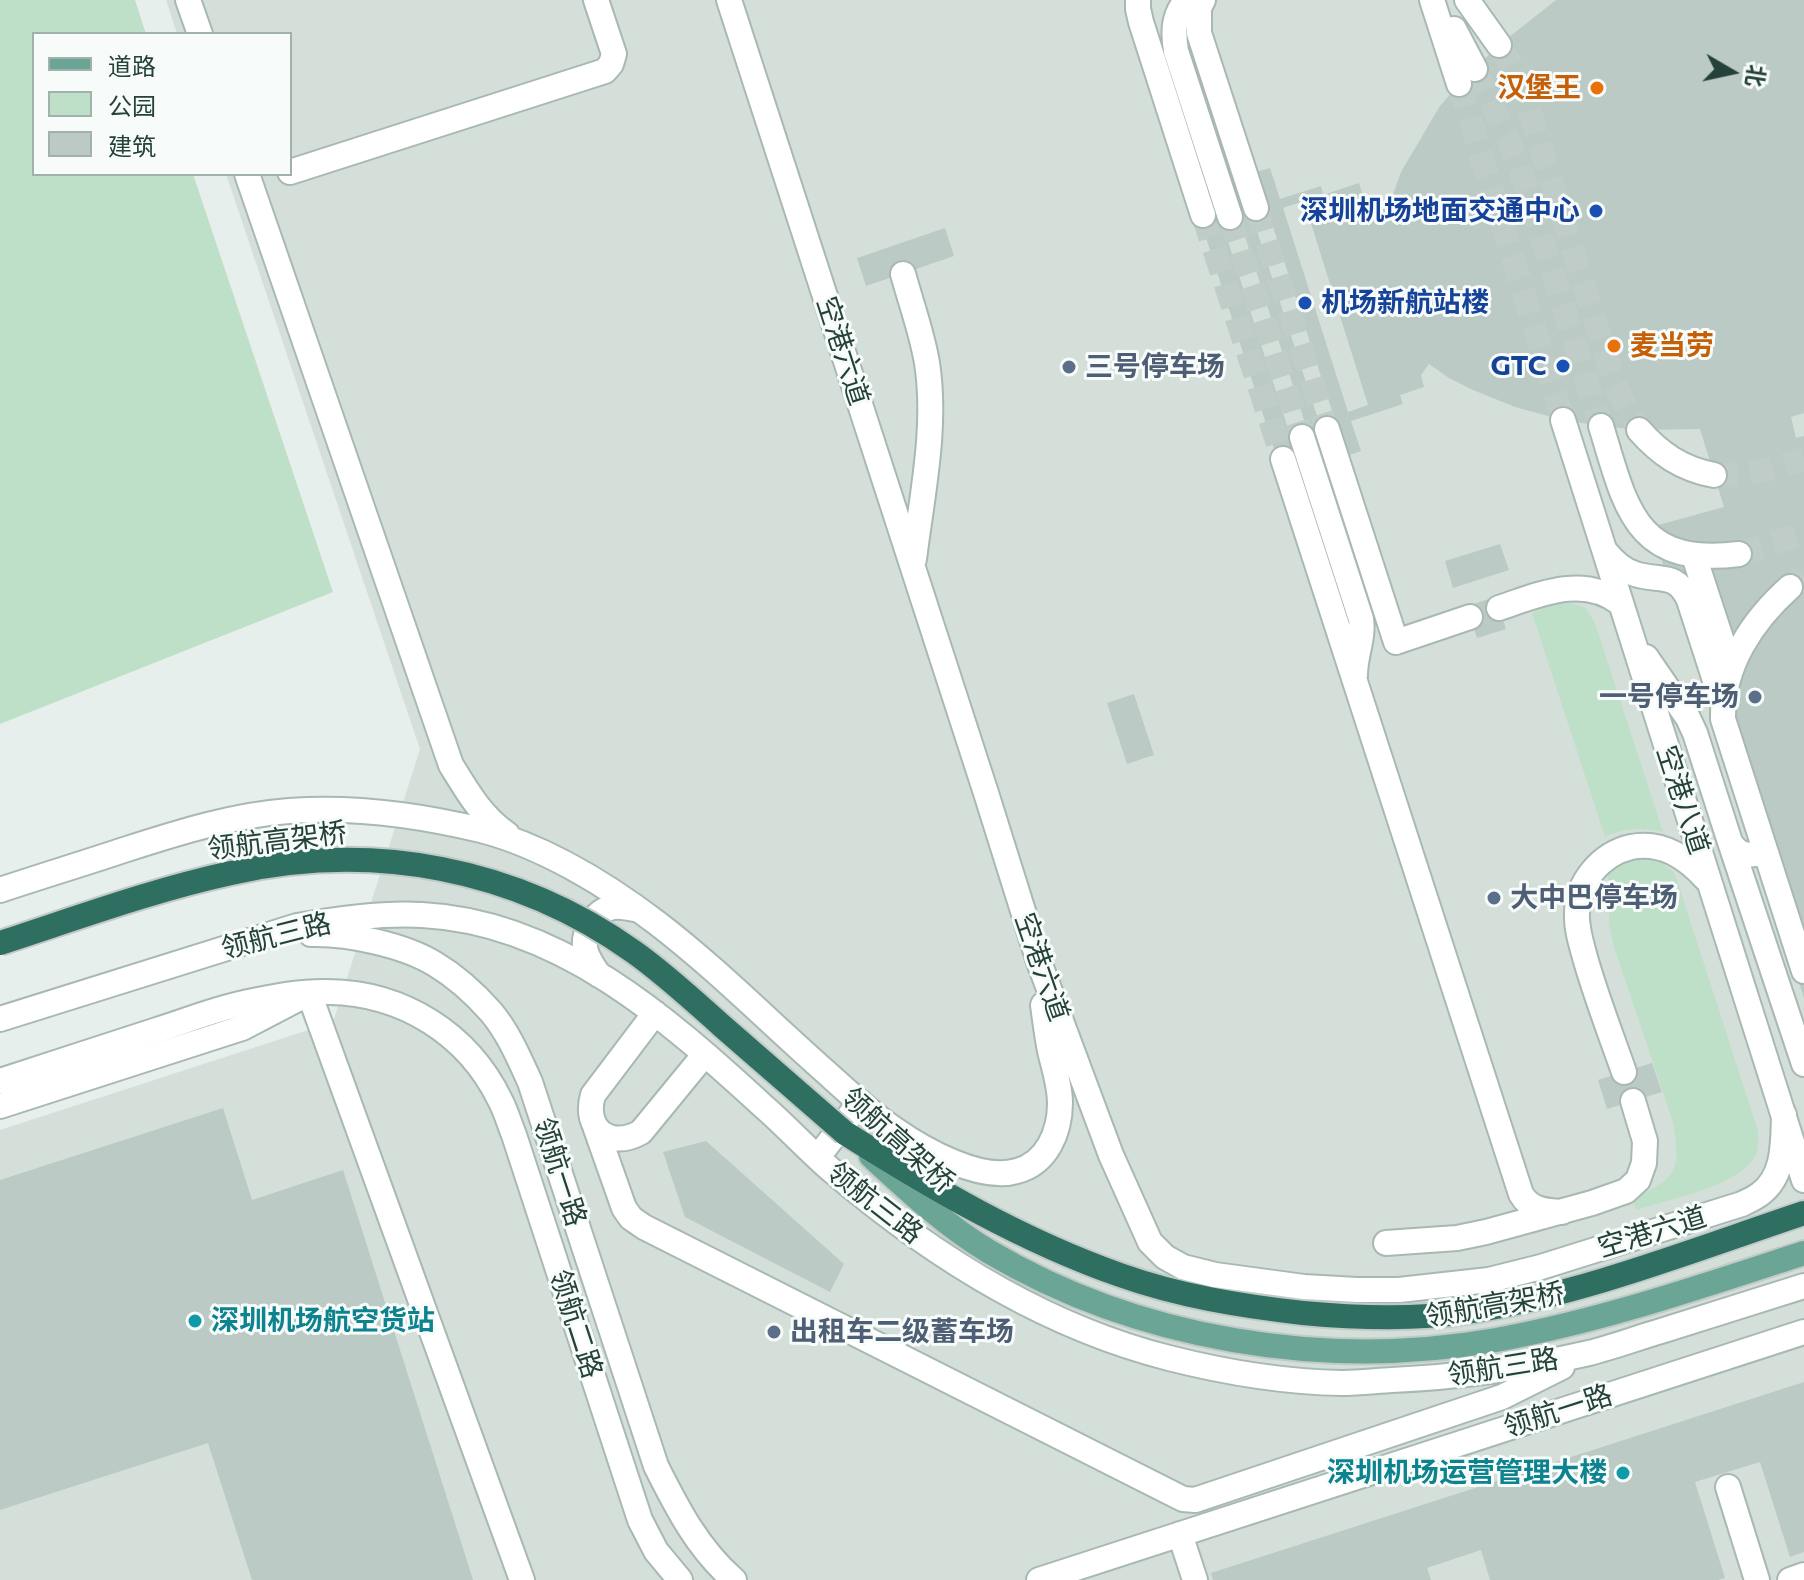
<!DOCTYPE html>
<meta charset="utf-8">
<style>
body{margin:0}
#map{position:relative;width:1804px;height:1580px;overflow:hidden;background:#e6efeb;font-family:Commissioner,"Noto Sans SC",sans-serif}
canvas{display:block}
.legend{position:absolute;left:32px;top:32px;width:260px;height:144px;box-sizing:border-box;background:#f7fbf9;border:2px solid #a3b1ad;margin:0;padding:10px 14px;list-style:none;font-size:24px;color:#24423a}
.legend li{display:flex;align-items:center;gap:16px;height:40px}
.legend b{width:40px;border:2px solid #a3b1ad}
.north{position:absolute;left:1692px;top:32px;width:80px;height:80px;-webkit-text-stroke:6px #f7fbf9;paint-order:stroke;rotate:99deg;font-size:22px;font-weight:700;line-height:32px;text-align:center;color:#24423a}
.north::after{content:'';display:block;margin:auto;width:28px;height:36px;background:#24423a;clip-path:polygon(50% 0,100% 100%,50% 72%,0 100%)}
</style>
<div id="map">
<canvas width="1804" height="1580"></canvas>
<ul class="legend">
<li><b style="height:10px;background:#6aa596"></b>道路</li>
<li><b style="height:22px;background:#bfe0c8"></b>公园</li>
<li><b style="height:22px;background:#bbcac4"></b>建筑</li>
</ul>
<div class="north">北</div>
</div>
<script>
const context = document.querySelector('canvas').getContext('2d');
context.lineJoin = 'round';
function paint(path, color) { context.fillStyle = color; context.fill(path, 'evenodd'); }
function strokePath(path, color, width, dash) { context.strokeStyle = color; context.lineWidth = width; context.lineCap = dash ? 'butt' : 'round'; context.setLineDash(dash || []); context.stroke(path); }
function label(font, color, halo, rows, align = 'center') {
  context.font = font + ' Commissioner,"Noto Sans SC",sans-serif'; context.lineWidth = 6; context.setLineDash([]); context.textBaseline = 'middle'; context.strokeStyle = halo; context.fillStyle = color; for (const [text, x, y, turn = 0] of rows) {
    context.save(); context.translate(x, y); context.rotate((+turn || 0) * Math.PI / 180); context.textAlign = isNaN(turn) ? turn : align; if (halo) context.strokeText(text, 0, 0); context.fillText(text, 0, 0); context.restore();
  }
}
paint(new Path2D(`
 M166 0H1804V1580H0V1130L333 1022 420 749 226 174H290V34H177Z`), '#d4dfda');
paint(new Path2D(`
 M0 0H135L146 34H34V174H193L333 592 0 724Z
 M1571 603 1586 608 1595 623 1663 832C1642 827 1624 828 1605 837L1532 613 1553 605Z
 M1637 857C1653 858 1664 862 1675 874L1758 1131C1758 1140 1759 1149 1755 1156 1740 1186 1667 1200 1636 1210L1632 1198C1680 1179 1681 1168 1672 1119L1613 944 1609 923 1608 873 1616 865Z`), '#bfe0c8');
paint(new Path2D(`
 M1556 0H1804V413L1791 417 1796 438 1804 436V998L1651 527 1724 507 1700 429 1639 430 1601 426 1563 420 1515 407 1473 390 1449 378 1429 364 1421 375 1424 387 1400 395 1403 404 1351 421 1361 451 1347 456 1352 526 1340 530 1297 455 1278 461 1199 216 1218 210 1202 104 1215 100 1256 172 1270 168 1280 199 1321 186 1323 195 1359 183 1364 199 1390 203 1401 172 1440 106 1459 84 1499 45ZM1304 201 1368 405 1348 412 1283 208ZM1269 214 1334 417 1319 422 1253 219ZM1241 224 1306 426 1289 432 1224 229Z
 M945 228 954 256 866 286 857 258Z
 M1500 544 1509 570 1453 588 1445 561Z
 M1495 597 1506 629 1477 638 1467 606Z
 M1134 694 1154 755 1127 764 1107 703Z
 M1652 1063 1662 1092 1607 1109 1598 1080Z
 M223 1108 252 1200 343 1170 473 1580H252L208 1443 0 1510V1180Z
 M706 1141 844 1264 830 1292 685 1217 663 1152Z
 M1804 1382V1552L1790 1557 1760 1462 1695 1482 1725 1578 1718 1580H1490L1481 1550 1427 1568 1431 1580H1213L1211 1573Z`), '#bbcac4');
strokePath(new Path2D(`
 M1499 45 1511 65 1523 90 1613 379 1629 413 1639 430
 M1475 69 1507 136 1519 166 1601 426
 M1459 84 1563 420
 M1256 208 1327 429
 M1203 215 1283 459
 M1230 217 1302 437
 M1714 475C1746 477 1773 469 1804 459
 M1739 554 1804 533
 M1790 587 1804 577`), '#bfccc8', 24, [24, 12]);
const minor = new Path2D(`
 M188 0 200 34
 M729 0 986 793 1039 962 1111 1155 1150 1242 1165 1257 1183 1267 1215 1275 1304 1287 1357 1290H1399L1489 1280 1541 1267 1742 1204C1748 1201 1755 1198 1760 1194 1785 1176 1783 1142 1784 1115
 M1138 0V9L1141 22 1203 215
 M1187 0C1173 15 1173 32 1176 51L1230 217
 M1203 0 1199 8V33L1256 208
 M1432 0 1459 84
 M1467 0 1499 45
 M1454 29 1475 69
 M290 172 605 71 611 64 614 54 596 0
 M247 174 451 765C467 791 481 816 507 834
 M903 274C911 303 922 333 927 363 937 427 922 495 914 559
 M1563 420 1804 1180
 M1601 426C1626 508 1635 567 1739 554
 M1327 429 1396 642 1470 617
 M1639 430C1660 454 1682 469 1714 475
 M1302 437 1361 619C1364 638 1355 655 1355 675
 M1283 459 1521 1194C1530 1210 1545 1211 1562 1212
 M1605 551C1613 561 1622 570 1635 574 1659 582 1676 571 1689 600L1722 702
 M1694 556 1731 669
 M1790 587C1752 621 1722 666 1723 719L1804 971
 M1499 608C1538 595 1583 574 1620 603
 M1646 657 1688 718 1695 733 1730 842C1737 853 1744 856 1757 854
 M1730 842 1804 1064
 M0 890C42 876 85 863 127 849 180 832 234 815 289 811 354 806 419 815 481 830 543 846 607 885 657 923 717 969 771 1024 828 1074 849 1093 870 1113 894 1129 924 1150 981 1182 1017 1171 1047 1163 1060 1132 1060 1103 1060 1085 1054 1068 1050 1051 1047 1036 1045 1020 1043 1005
 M311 934C348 933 404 945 435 964 455 976 476 995 491 1012 508 1032 519 1058 530 1082L656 1466C677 1508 698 1549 734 1580
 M599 975C594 968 589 961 586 952 581 934 594 911 613 907 622 906 630 908 639 910
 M655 1013 593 1095C583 1129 610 1150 641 1132L705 1054
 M0 1019 297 926C338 919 380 913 422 915 559 922 667 1018 763 1106 786 1126 807 1149 830 1169 928 1253 1042 1326 1169 1358 1224 1372 1285 1382 1342 1383 1358 1383 1375 1381 1392 1380 1458 1377 1524 1368 1589 1353 1613 1347 1637 1338 1661 1331 1709 1316 1756 1301 1804 1286
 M1624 1072C1611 1035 1597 999 1586 961 1582 946 1576 929 1577 913 1577 882 1601 854 1631 847 1662 841 1686 857 1706 879
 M0 1081C52 1064 105 1047 157 1030 186 1021 215 1009 244 1003 270 997 303 991 329 992 403 993 468 1034 500 1100 506 1111 509 1123 514 1135L640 1520 656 1551 680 1580
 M0 1106 242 1028 309 993 522 1580
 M595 1126 624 1208 631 1218 644 1227 1183 1499 1195 1500 1502 1397 1562 1367
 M818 1157 860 1102
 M1386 1243 1457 1238 1486 1232 1592 1203 1626 1191 1638 1180 1644 1163 1645 1141 1633 1101
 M1728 1487 1757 1580
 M1180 1534 1195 1580
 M1039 1580 1804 1332
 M1790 1580 1804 1575`);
const major = new Path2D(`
 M871 1156C908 1190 945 1225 988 1251 1138 1340 1324 1370 1496 1340 1601 1321 1703 1286 1804 1253`);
const highway = new Path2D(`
 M845 1133C932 1188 1023 1241 1120 1275 1179 1296 1241 1306 1303 1313 1357 1318 1413 1320 1467 1312 1583 1294 1693 1250 1804 1213`);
strokePath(minor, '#a8b8b2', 28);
strokePath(major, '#c2cac8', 28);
strokePath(highway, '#c2cac8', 28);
strokePath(minor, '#fff', 24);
strokePath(major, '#6aa596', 24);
strokePath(highway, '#2f6f62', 24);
const highwayBridge = new Path2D(`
 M0 943C77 918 153 890 231 873 373 841 516 868 634 952 665 974 694 1001 722 1026 763 1062 804 1097 845 1133`);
strokePath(highwayBridge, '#c2cac8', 28, []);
strokePath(highwayBridge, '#2f6f62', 24);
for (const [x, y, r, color] of [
 [1597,88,8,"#e8710a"],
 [1596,211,8,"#1a4fb4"],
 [1305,303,8,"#1a4fb4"],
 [1614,346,8,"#e8710a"],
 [1563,366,8,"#1a4fb4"],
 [1069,367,8,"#5c6f8a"],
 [1755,697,8,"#5c6f8a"],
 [1494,898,8,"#5c6f8a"],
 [195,1321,8,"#0f9aa8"],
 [774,1332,8,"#5c6f8a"],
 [1623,1473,8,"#0f9aa8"]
]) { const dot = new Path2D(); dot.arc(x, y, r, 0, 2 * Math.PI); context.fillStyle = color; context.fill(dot); strokePath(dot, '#f7fbf9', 3); }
label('bold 28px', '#c56008', '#f7fbf9', [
 ["汉堡王",1581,88],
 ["麦当劳",1630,346,"left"]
], 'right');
label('bold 28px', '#164399', '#f7fbf9', [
 ["深圳机场地面交通中心",1580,211],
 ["机场新航站楼",1321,303,"left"],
 ["GTC",1547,366]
], 'right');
label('28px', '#24423a', '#f7fbf9', [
 ["空港六道",843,351,72],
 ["空港八道",1683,800,72],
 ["领航高架桥",277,841,-7],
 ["领航三路",276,936,-14],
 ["空港六道",1042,967,71],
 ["领航高架桥",898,1140,42],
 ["领航一路",560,1172,72],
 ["领航三路",875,1203,38],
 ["空港六道",1652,1232,-17],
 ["领航高架桥",1495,1305,-10],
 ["领航二路",576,1324,72],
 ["领航三路",1503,1367,-9],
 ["领航一路",1558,1411,-18]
]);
label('bold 28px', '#4e5e75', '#f7fbf9', [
 ["三号停车场",1085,367],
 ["一号停车场",1739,697,"right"],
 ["大中巴停车场",1510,898],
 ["出租车二级蓄车场",790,1332]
], 'left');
label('bold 28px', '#0d838f', '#f7fbf9', [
 ["深圳机场航空货站",211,1321],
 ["深圳机场运营管理大楼",1607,1473,"right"]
], 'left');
</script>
